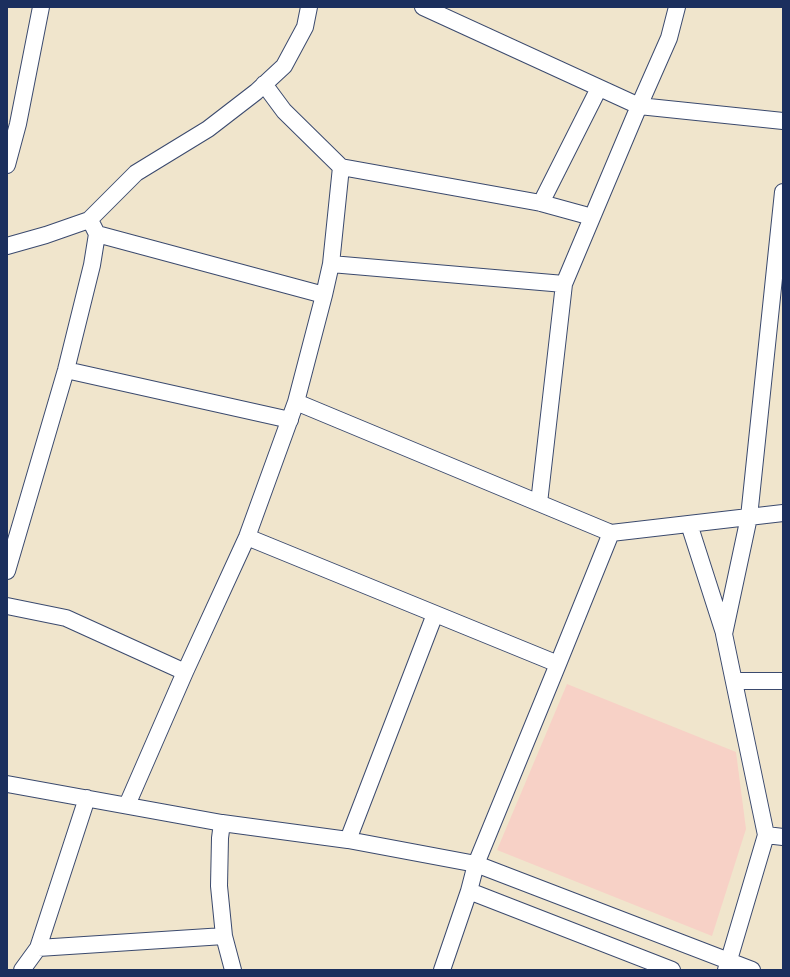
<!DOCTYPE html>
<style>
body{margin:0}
#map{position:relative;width:790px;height:977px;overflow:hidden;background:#f0e5cc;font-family:"IM FELL English",serif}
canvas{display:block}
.frame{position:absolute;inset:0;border:8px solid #1b2f5e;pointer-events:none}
</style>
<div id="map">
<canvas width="790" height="977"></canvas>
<div class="frame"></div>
</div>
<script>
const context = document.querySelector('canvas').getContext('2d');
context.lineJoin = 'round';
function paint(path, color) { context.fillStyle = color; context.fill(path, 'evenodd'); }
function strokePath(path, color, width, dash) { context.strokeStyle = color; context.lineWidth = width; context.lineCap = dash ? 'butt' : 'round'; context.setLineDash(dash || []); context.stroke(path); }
paint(new Path2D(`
 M567 684 736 752 746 829 712 936 497 850Z`), '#f7d1c6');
const street = new Path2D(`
 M423 7 639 106 564 284 539 503
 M677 7 669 38 639 106 783 121
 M7 165 18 124 41 7
 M341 167 541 203 592 217
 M541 203 599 88
 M97 234 324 295 331 264 341 167 284 111 264 84
 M7 246 46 235 89 220 136 173 208 129 256 92 284 66 305 27 309 7
 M331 264 564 284
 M66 370 290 420
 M296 402 611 533 783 513
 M689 524 724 633
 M247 537 558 664
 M7 571 66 370 92 265 97 234 92 224
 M7 606 66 618 185 672
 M734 681H783
 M7 784 222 823 348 840 476 864 752 970
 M127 805 185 672 247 537 296 402 324 295
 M222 823 220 838 219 886 224 936 233 970
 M766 835 783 837
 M348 840 435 614
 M469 891 672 970
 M38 948 224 936
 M22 970 38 948 87 798
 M442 970 469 891 476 864 558 664 611 533
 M726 970 766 835 724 634 749 517 783 192`);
strokePath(street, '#3b4a6e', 18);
strokePath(street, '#fff', 16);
</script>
